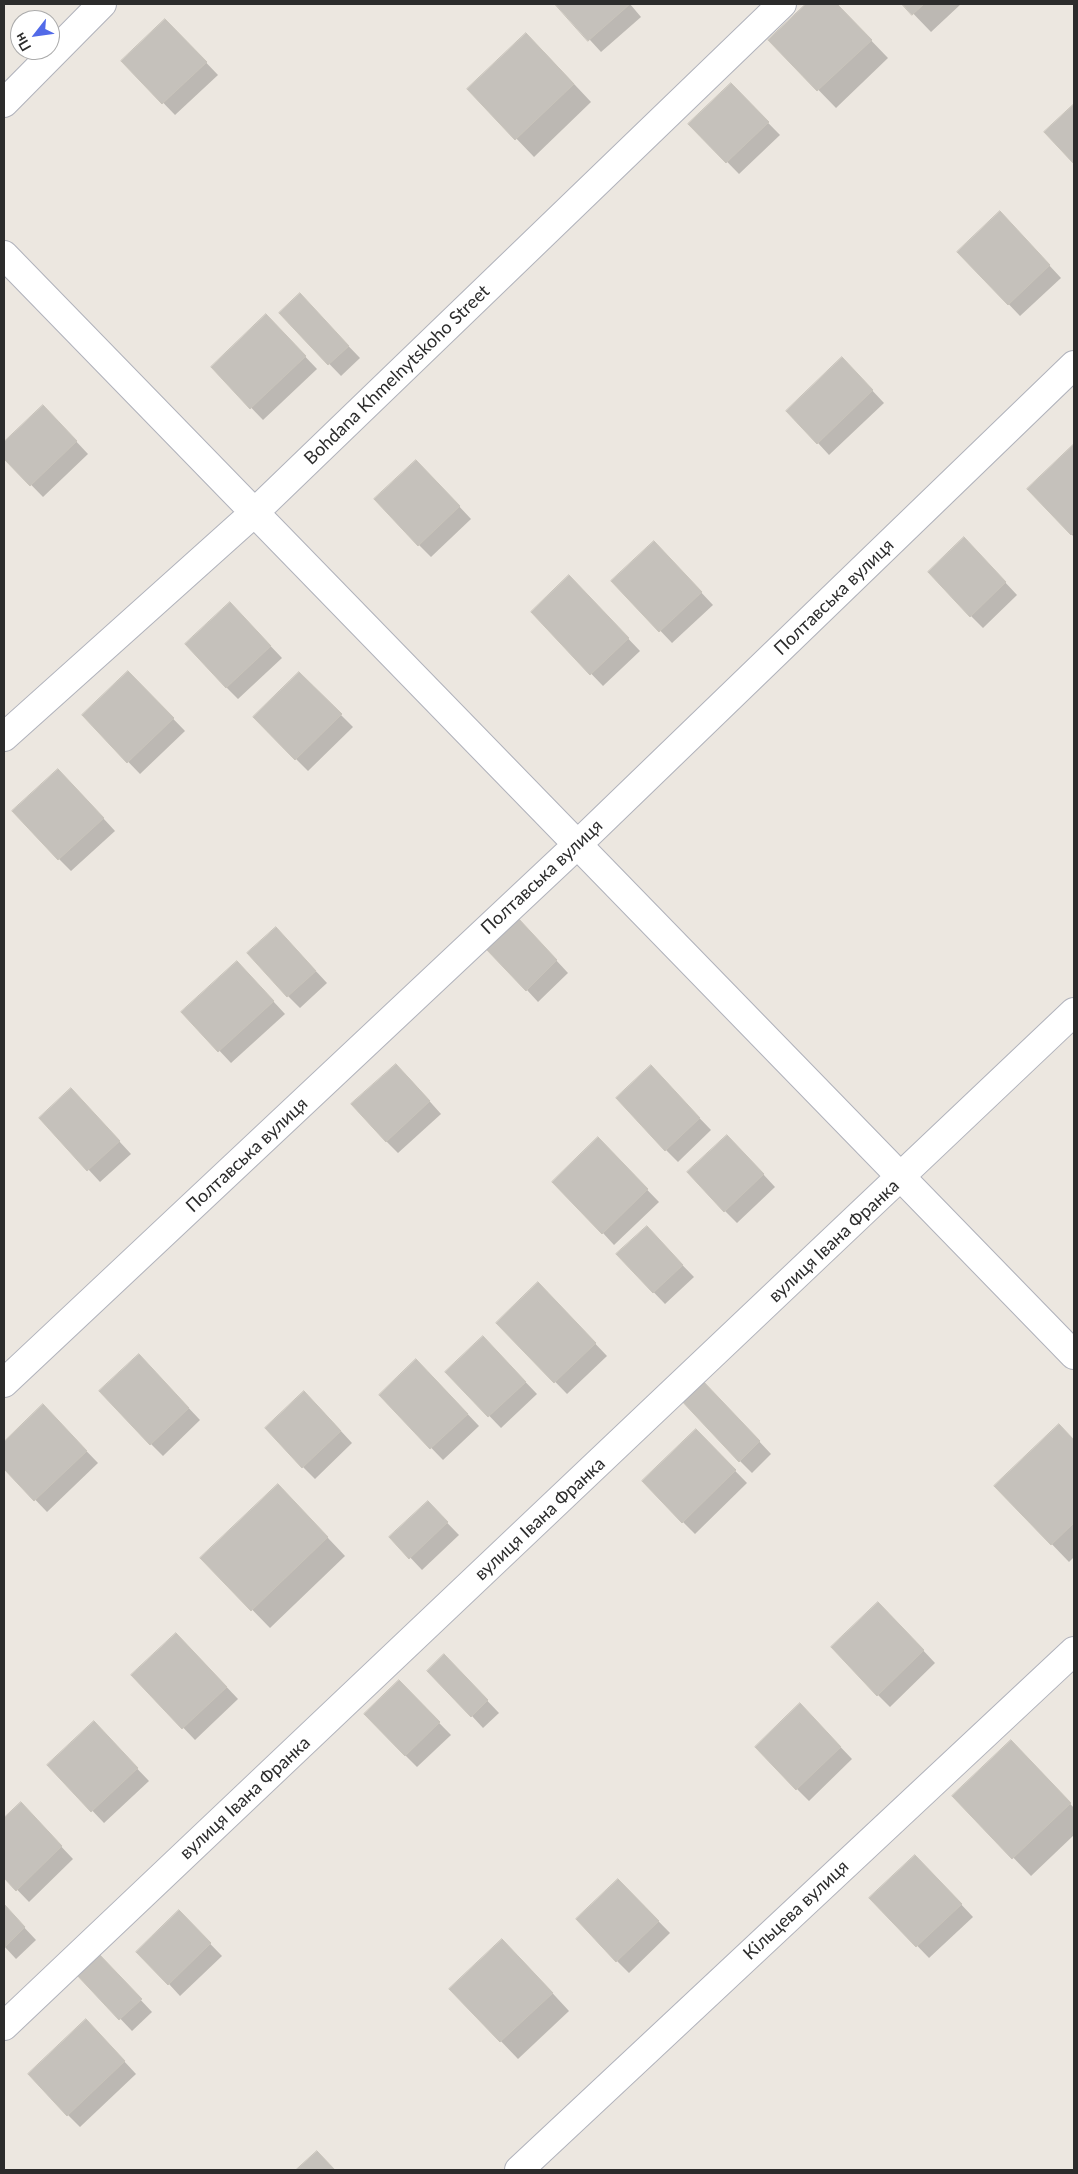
<!DOCTYPE html>
<meta charset="utf-8">
<style>
body{margin:0}
#map{position:relative;width:1078px;height:2174px;overflow:hidden;background:#ece7e0;font-family:Lato,sans-serif}
canvas{display:block}
.frame{position:absolute;inset:0;border:5px solid #2c2c2c;pointer-events:none}
.north{position:absolute;left:10px;top:10px;width:50px;height:50px;box-sizing:border-box;background:#fff;border:1px solid #ababab;border-radius:50%;rotate:240deg;font-size:14px;font-weight:700;line-height:20px;text-align:center;color:#2c2c2c}
.north::after{content:'';display:block;margin:auto;width:18px;height:22px;background:#526ae8;clip-path:polygon(50% 0,100% 100%,50% 72%,0 100%)}
</style>
<div id="map">
<canvas width="1078" height="2174"></canvas>
<div class="frame"></div>
<div class="north">Пн</div>
</div>
<script>
const context = document.querySelector('canvas').getContext('2d');
context.lineJoin = 'round';
function paint(path, color) { context.fillStyle = color; context.fill(path, 'evenodd'); }
function strokePath(path, color, width, dash) { context.strokeStyle = color; context.lineWidth = width; context.lineCap = dash ? 'butt' : 'round'; context.setLineDash(dash || []); context.stroke(path); }
function label(font, color, halo, rows, align = 'center') {
  context.font = font + ' Lato,sans-serif'; context.lineWidth = 5; context.setLineDash([]); context.textBaseline = 'middle'; context.strokeStyle = halo; context.fillStyle = color; for (const [text, x, y, turn = 0] of rows) {
    context.save(); context.translate(x, y); context.rotate((+turn || 0) * Math.PI / 180); context.textAlign = isNaN(turn) ? turn : align; if (halo) context.strokeText(text, 0, 0); context.fillText(text, 0, 0); context.restore();
  }
}
paint(new Path2D(`
 M557 4H630L641 17 601 52Z
 M808 4H836L888 58 836 108 770 40Z
 M904 4H961L931 32Z
 M177 32 218 75 175 115 123 61Z
 M544 52 591 102 534 157 469 89Z
 M731 85 780 135 739 174 690 124Z
 M1074 105V162L1046 132Z
 M1012 225 1061 278 1020 316 959 252Z
 M311 307 360 358 341 376 280 313Z
 M278 328 317 369 263 420 212 367Z
 M854 371 884 403 829 455 818 443Z
 M43 406 88 454 43 497 4 457V443Z
 M1074 446V537L1029 489Z
 M428 473 471 519 431 557 419 545Z
 M976 551 1017 595 983 628 971 616Z
 M666 555 713 605 672 643 613 581Z
 M581 589 640 651 603 686 532 612Z
 M242 616 282 658 238 699 226 687Z
 M128 672 185 731 140 774 83 715Z
 M299 673 353 727 308 771 254 717Z
 M70 782 115 831 71 871 59 859Z
 M530 932 568 973 538 1002 527 990Z
 M287 940 327 983 300 1008 288 996Z
 M249 975 285 1014 231 1063 183 1012Z
 M408 1077 441 1114 398 1153 386 1141Z
 M662 1079 711 1130 678 1162 666 1150Z
 M83 1102 131 1154 100 1182 41 1118Z
 M598 1139 659 1202 614 1245 603 1233Z
 M739 1148 775 1187 737 1223 725 1211Z
 M658 1240 694 1277 665 1304 618 1255Z
 M550 1296 607 1356 567 1394 498 1323Z
 M495 1350 537 1394 501 1428 447 1372Z
 M151 1368 200 1420 163 1456 151 1444Z
 M428 1372 479 1426 443 1460 380 1395Z
 M713 1392 771 1454 752 1473 740 1461Z
 M316 1404 352 1443 315 1479 303 1467Z
 M43 1406 98 1463 47 1512 4 1467V1444Z
 M1059 1425 1074 1441V1557L1069 1562 996 1486Z
 M708 1443 747 1483 695 1534 683 1522Z
 M295 1503 345 1556 270 1628 202 1558Z
 M428 1503 459 1535 422 1570 391 1537Z
 M890 1615 935 1663 890 1707 878 1695Z
 M188 1646 238 1699 195 1740 133 1675Z
 M456 1668 499 1713 483 1728 472 1716Z
 M399 1682 451 1735 417 1767 405 1755Z
 M812 1717 852 1759 809 1801 797 1789Z
 M105 1735 149 1781 104 1823 49 1765Z
 M1029 1759 1074 1808V1835L1031 1876 954 1796Z
 M21 1804 73 1859 29 1902 4 1876V1820Z
 M927 1868 973 1917 929 1958 871 1898Z
 M618 1880 670 1933 629 1973 617 1961Z
 M4 1906 36 1940 16 1959 4 1946Z
 M191 1924 222 1956 180 1996 169 1984Z
 M520 1958 569 2011 518 2059 451 1989Z
 M109 1966 152 2012 132 2031 77 1973Z
 M98 2033 136 2074 80 2127 68 2115Z`), '#0003');
const building = new Path2D(`
 M555 4H630L588 41Z
 M806 4H837L872 40 817 91 768 40Z
 M902 4H924L912 15Z
 M165 19 207 62 162 104 121 61Z
 M526 33 574 84 515 140 467 89Z
 M731 83 769 122 726 163 688 124Z
 M1074 104V164L1044 132Z
 M1000 211 1050 265 1008 305 957 252Z
 M300 293 349 346 328 365 279 313Z
 M266 314 306 356 250 409 211 367Z
 M842 357 873 390 817 444 786 411Z
 M43 405 77 441 30 486 4 459V442Z
 M1074 444V532L1071 535 1027 489Z
 M416 460 460 506 418 546 374 499Z
 M964 537 1006 582 970 617 928 572Z
 M654 541 702 592 659 632 611 581Z
 M569 575 629 638 590 675 531 612Z
 M230 602 271 646 226 688 185 644Z
 M128 671 174 718 127 763 82 715Z
 M299 672 342 714 295 760 253 717Z
 M58 769 104 818 58 860 12 811Z
 M518 918 557 960 526 991 486 949Z
 M276 927 316 971 287 997 247 953Z
 M237 961 274 1001 218 1052 181 1012Z
 M396 1064 430 1101 386 1142 351 1104Z
 M651 1065 700 1118 665 1151 616 1098Z
 M71 1088 120 1141 87 1171 39 1118Z
 M727 1135 764 1174 724 1212 687 1172Z
 M598 1137 648 1189 602 1234 552 1182Z
 M647 1226 683 1265 653 1293 616 1254Z
 M538 1282 596 1343 554 1383 496 1323Z
 M483 1336 526 1382 488 1417 445 1372Z
 M139 1354 189 1408 150 1445 99 1391Z
 M416 1359 468 1414 430 1449 379 1395Z
 M701 1379 760 1441 739 1462 679 1398Z
 M304 1391 341 1431 302 1468 265 1428Z
 M43 1404 87 1451 34 1501 4 1469V1442Z
 M1059 1424 1074 1440V1523L1051 1545 994 1486Z
 M696 1429 736 1470 682 1523 642 1481Z
 M278 1484 328 1537 251 1611 200 1558Z
 M428 1501 448 1522 409 1559 389 1537Z
 M878 1602 924 1650 877 1696 831 1647Z
 M176 1633 227 1687 182 1729 131 1675Z
 M444 1654 488 1700 471 1717 427 1671Z
 M399 1680 440 1722 405 1756 364 1714Z
 M800 1703 841 1747 796 1790 755 1747Z
 M94 1721 138 1768 91 1812 47 1765Z
 M1011 1740 1071 1803 1012 1859 952 1796Z
 M21 1802 62 1846 16 1891 4 1878V1818Z
 M915 1855 962 1904 916 1947 869 1898Z
 M618 1879 659 1921 616 1962 576 1919Z
 M4 1904 25 1927 4 1948Z
 M179 1910 211 1943 168 1985 136 1952Z
 M502 1939 553 1993 500 2042 449 1989Z
 M97 1952 142 1999 119 2020 75 1973Z
 M86 2019 125 2061 67 2116 28 2074Z
 M317 2151 335 2170H296Z`);
paint(building, '#c5c1bb');
strokePath(building, '#c8c3ba', 1);
const minor = new Path2D(`
 M4 103 102 4
 M4 255 1074 1355
 M4 737 255 512 782 4
 M4 1383 577 845 1074 365
 M4 2026 1074 1012
 M519 2170 1074 1651`);
strokePath(minor, '#b0b2bb', 30);
strokePath(minor, '#fff', 28);
label('18px', '#2c2c2c', '#fff', [
 ["Bohdana Khmelnytskoho Street",397,375,-44],
 ["Полтавська вулиця",834,597,-44],
 ["Полтавська вулиця",542,877,-43],
 ["Полтавська вулиця",247,1155,-43],
 ["вулиця Івана Франка",834,1241,-43],
 ["вулиця Івана Франка",540,1519,-43],
 ["вулиця Івана Франка",245,1798,-43],
 ["Кільцева вулиця",796,1910,-43]
]);
</script>
